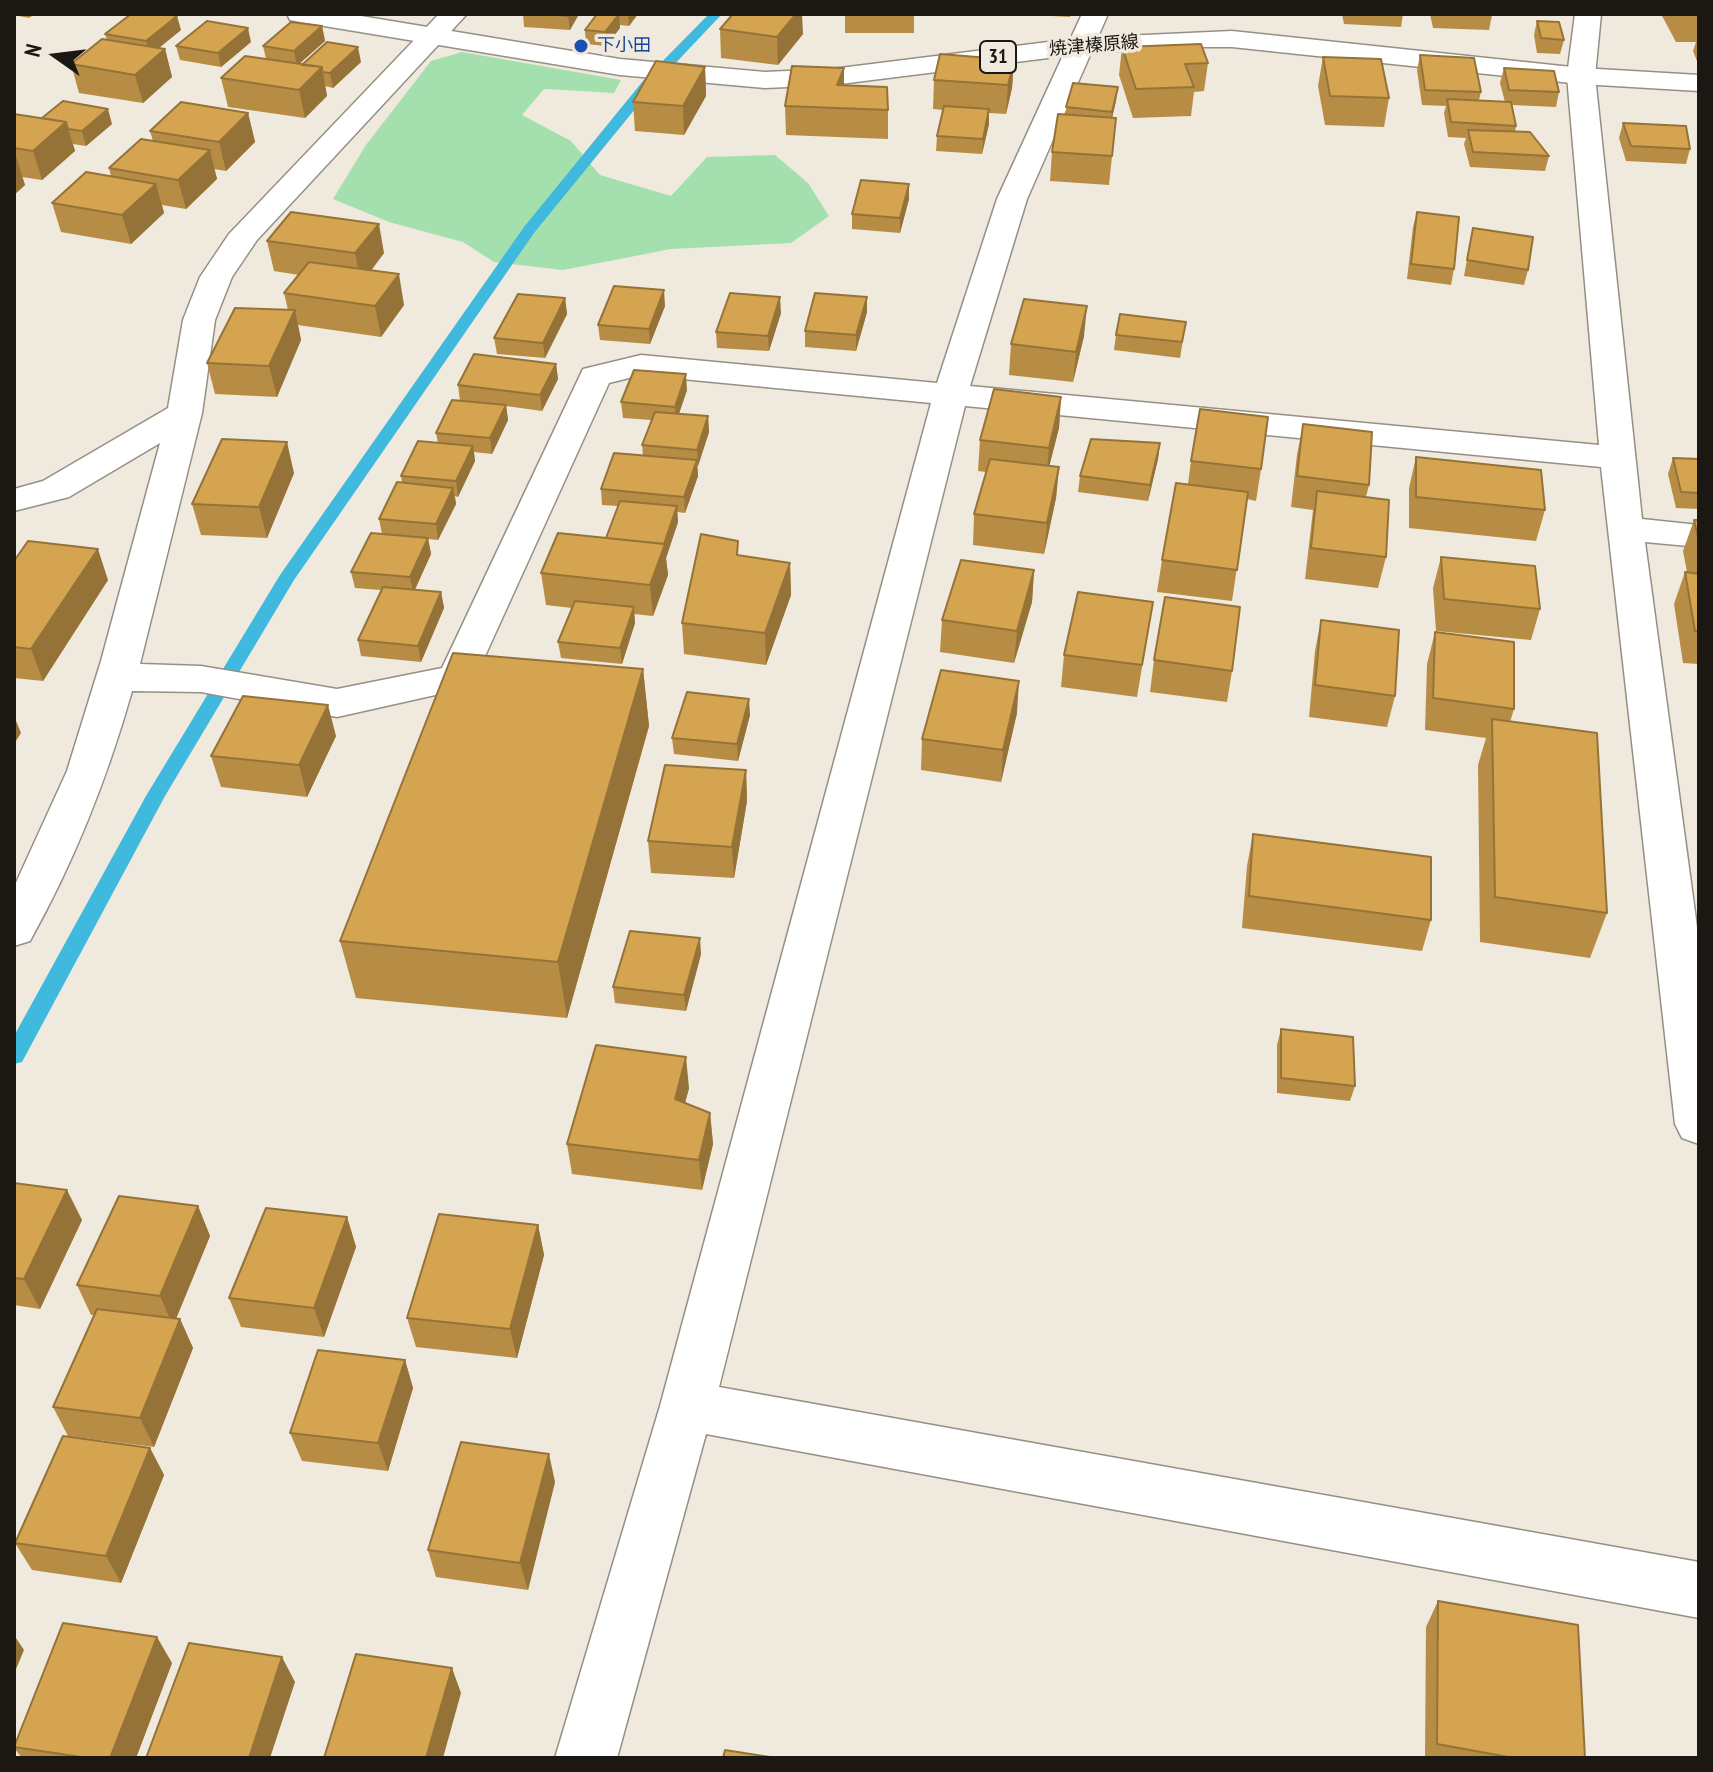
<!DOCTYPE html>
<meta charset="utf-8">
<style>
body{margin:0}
#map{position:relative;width:1713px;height:1772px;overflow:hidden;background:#f0e9dd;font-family:"PT Sans Narrow",sans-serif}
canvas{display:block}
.frame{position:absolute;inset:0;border:16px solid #1b1814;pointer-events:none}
.north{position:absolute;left:16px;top:16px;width:80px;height:80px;-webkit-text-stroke:6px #f0e9dd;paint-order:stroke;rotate:284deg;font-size:22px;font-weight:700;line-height:32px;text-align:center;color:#1b1814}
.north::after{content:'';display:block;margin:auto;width:28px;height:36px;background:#1b1814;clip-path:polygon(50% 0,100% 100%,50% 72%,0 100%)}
</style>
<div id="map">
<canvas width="1713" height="1772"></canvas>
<div class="frame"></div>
<div class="north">N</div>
</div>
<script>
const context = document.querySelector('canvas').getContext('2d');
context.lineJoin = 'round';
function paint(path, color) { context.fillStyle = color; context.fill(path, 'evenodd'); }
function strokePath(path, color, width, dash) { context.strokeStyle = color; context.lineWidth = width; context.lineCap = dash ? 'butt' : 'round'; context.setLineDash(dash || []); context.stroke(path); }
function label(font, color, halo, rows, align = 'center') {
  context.font = font + ' "PT Sans Narrow","Noto Sans JP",sans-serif'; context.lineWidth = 7; context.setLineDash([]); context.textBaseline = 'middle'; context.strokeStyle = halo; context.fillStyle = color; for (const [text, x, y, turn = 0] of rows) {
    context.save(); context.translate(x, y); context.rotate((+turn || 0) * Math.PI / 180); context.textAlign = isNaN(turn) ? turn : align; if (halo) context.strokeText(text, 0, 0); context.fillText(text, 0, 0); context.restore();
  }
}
paint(new Path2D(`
 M462 52 621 80 614 93 544 89 522 115 571 141 600 175 671 196 707 157 775 155 808 183 829 216 791 243 671 249 563 270 494 262 463 242 389 222 333 199 366 145 431 61Z`), '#a4dfae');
paint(new Path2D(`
 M709 14H722L653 87 534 233 294 580 165 796 22 1062 14 1064V1036L146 796 280 575 524 227 643 81Z`), '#3fb9dd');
const minor = new Path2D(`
 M439 14H467L257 240 232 277 215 320 202 413 140 664 201 666 337 689 442 668 583 369 641 355 937 383 997 199 1082 14H1108L1027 199 970 386 1599 445 1567 76 1575 14H1601L1595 76 1642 519 1699 525V547L1645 542 1699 942V1144L1682 1138 1675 1124 1601 467 965 406 719 1387 1699 1562V1618L706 1434 617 1758H555L660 1406 931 403 641 375 609 383 471 687 337 717 201 692 132 691C107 779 75 860 30 941L14 946V887L67 771 101 661 160 443 69 497 14 511V489L43 481 168 408 183 320 200 277 229 234Z`);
const major = new Path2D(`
 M287 14H349L620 59 765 72 832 69 1080 38 1232 31 1581 68 1699 75V91L1581 84 1232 47H1171L1080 54 832 85 765 88 620 75 300 22 290 20Z`);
strokePath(minor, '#968f85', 3);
strokePath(major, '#968f85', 3);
paint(minor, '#fff');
paint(major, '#fff');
paint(new Path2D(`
 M14 14H35L29 18 14 15Z
 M523 14H579L570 30 524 27Z
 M597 14H638L629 26 620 25V28L606 46 586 44 585 30Z
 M845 14H914V33H845Z
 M1016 14H1070V17Z
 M1342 14H1403L1401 27 1344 24Z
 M1430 14H1492V15L1489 30 1433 28Z
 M1661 14H1699V66L1693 51 1696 42H1676Z
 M1537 21 1564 40 1560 54 1537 53 1534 35Z
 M322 26 325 41 299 64 361 62 333 88 325 86 327 96 305 118 228 107 221 78 266 59 263 46Z
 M720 29 803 34 778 65 721 58Z
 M181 30 159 48 165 49 172 77 143 103 79 93 71 64 107 40 105 34Z
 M251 42 221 67 180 60 176 46Z
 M1122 47 1208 63 1204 91 1194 92 1191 116 1133 118 1119 75Z
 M1420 55 1481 92 1479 100 1505 102 1500 83 1504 68 1559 92 1556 107 1512 105 1516 126 1515 132 1549 156 1545 171 1470 167 1464 144 1466 138 1448 137 1444 113 1446 106 1422 105 1417 70Z
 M1323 57 1389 98 1384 127 1325 125 1318 86Z
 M1014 60 1012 88 1006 114 989 113V124L982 154 936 151 937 136 943 110 933 109 934 80Z
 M705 67 706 96 684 135 635 131 633 102Z
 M844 68V86L888 110V139L786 135 785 106Z
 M1116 101 1112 118H1116L1109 185 1050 181 1052 152 1066 115V107Z
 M248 113 255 142 226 171 214 169 217 179 186 209 162 205 164 213 131 244 61 232 52 203 111 176 109 168 153 141 150 131Z
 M14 114 42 118 112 124 86 146 73 144 75 151 42 180 22 177 25 185 14 195Z
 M1623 123 1690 149 1686 164 1626 161 1619 138Z
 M909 184V199L900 233 852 229V214Z
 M1417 212 1454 269 1451 285 1407 279 1413 227Z
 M1473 228 1528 270 1524 285 1464 276Z
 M267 241 384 253 371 271 404 305 381 337 298 325 301 340 277 397 215 394 207 363 288 310 284 293 299 275 274 271Z
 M867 297V312L856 351 805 347V331Z
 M565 298 567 314 545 358 497 354 494 338Z
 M665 306 650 344 600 340 598 325Z
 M781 313 769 351 717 348 716 332Z
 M1186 322 1180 358 1114 350 1116 335Z
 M1084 336 1073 382 1009 375 1011 344Z
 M556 364 558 379 542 411 506 406 508 420 492 454 474 452 475 461 458 497 455 496 456 504 438 540 428 539 431 554 415 590 441 592 444 608 421 662 361 656 358 640 381 590 355 588 351 572 382 534 379 519 402 483 401 476 438 443 436 433 460 401 458 385Z
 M687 390 679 414 708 416 709 432 698 466H697L698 476 685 513 677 512 678 522 666 558 668 575 653 616 634 614 635 623 622 664 561 658 558 642 572 608 546 605 541 573 606 538 618 506 602 505 601 489 643 456 642 445 651 420 623 418 621 402Z
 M1061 397 1059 428 1049 466 1059 467 1056 498 1044 554 973 545 974 514 986 472 978 471 980 440Z
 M1303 424 1369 485 1366 497 1386 557 1378 588 1305 579 1313 510 1291 507 1297 455Z
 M1160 443 1158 459 1148 501 1078 492 1080 476Z
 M1416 457 1545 510 1536 541 1409 528V488Z
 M1673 458 1699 459V509L1676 508 1668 474Z
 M1191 461 1261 469 1256 501 1247 499 1232 601 1157 592 1162 560 1188 484Z
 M294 473 267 538 201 535 192 504Z
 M1694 520H1699V664L1683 663 1674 604 1685 572H1687L1683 551Z
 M738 555 790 563 791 595 766 665 684 654 682 623Z
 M1441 557 1540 609 1531 640 1436 631 1433 588Z
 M14 561 108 580 43 681 14 678Z
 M1034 570 1032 602 1014 663 940 652 942 620Z
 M1153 602 1137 697 1061 687 1064 655Z
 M1321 620 1395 696 1387 727 1309 717 1315 651Z
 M1435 632 1514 709 1510 722 1607 913 1590 958 1480 942 1478 765 1486 738 1425 730 1427 664Z
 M1154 660 1232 671 1227 702 1150 692Z
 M643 669 649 726 567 1018 356 998 340 941Z
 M1017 713 1001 782 921 770 922 739Z
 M750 715 738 761 674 754 672 738Z
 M336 736 307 797 221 787 211 756Z
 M746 770 747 801 734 878 651 873 648 841Z
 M1253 834 1431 920 1422 951 1242 928 1247 866Z
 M701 954 686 1011 615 1003 613 987Z
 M1281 1029 1355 1086 1350 1101 1277 1093V1045Z
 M689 1088 685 1103 710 1113 713 1144 702 1190 572 1174 567 1144Z
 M14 1183 82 1220 40 1309 14 1305Z
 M198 1206 210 1236 176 1319H180L193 1348 154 1447 68 1436 53 1407 95 1315H91L77 1285Z
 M347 1217 356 1247 324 1337 241 1327 229 1298Z
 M538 1225 544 1255 517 1358 416 1347 407 1318Z
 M405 1360 413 1388 388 1471 302 1461 290 1433Z
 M150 1448 164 1475 121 1583 32 1570 15 1543Z
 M555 1482 528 1590 436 1577 428 1550Z
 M1438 1601 1585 1758H1425L1426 1627Z
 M172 1663 136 1758H22L14 1748V1744Z`), '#b78d45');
paint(new Path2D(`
 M569 14H579L570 30 568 16Z
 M619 14 620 28 606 46 605 32Z
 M628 14H638L629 26Z
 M796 14H802L803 34 778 65 777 37Z
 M177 16 181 30 150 55 146 41Z
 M322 26 325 41 297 66 294 51Z
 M248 28 251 42 221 67 218 53Z
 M358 47 361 62 333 88 330 73Z
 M165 49 172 77 143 103 135 75Z
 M1014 60 1012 88 1006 114 1008 85Z
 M322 67 327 96 305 118 299 90Z
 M705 67 706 96 684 135 683 106Z
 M844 68V96L837 85Z
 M1118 87 1116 101 1110 126 1112 112Z
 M108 109 112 124 86 146 82 131Z
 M989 109V124L982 154 983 139Z
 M248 113 255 142 226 171 219 142Z
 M66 122 75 151 42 180 33 151Z
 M210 150 217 179 186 209 178 180Z
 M16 156 25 185 14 195V157Z
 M156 184 164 213 131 244 122 215Z
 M909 184V199L900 233V218Z
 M379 224 384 253 361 283 355 253Z
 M399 274 404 305 381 337 375 306Z
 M664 290 665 306 650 344 649 329Z
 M780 297 781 313 769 351 768 336Z
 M867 297V312L856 351V335Z
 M565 298 567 314 545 358 543 343Z
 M1087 306 1084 336 1073 382 1076 352Z
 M295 310 301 340 277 397 269 366Z
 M556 364 558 379 542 411 540 395Z
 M686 374 687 390 676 422 675 407Z
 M1061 397 1059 428 1046 479 1049 448Z
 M506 405 508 420 492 454 490 438Z
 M708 416 709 432 698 466 697 450Z
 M287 442 294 473 267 538 259 507Z
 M1160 443 1158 459 1148 501 1150 485Z
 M473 446 475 461 458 497 456 481Z
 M697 460 698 476 685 513 684 497Z
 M1059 467 1056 498 1044 554 1047 523Z
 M453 488 456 504 438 540 436 524Z
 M677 506 678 522 666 558 668 575 653 616 650 585Z
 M428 538 431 554 413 593 410 577Z
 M98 549 108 580 43 681 31 649Z
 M790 563 791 595 766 665 765 633Z
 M1034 570 1032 602 1014 663 1017 631Z
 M441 592 444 608 421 662 418 646Z
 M634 607 635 623 622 664 620 648Z
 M643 669 649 726 567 1018 558 962Z
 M1019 681 1017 713 1001 782 1003 750Z
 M749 699 750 715 738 761 737 744Z
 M328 705 336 736 307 797 299 765Z
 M14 716 21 733 14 744Z
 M746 770 747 801 734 878 732 847Z
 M700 938 701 954 686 1011 684 995Z
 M686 1057 689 1088 678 1129 675 1099Z
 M710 1113 713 1144 702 1190 699 1160Z
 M67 1190 82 1220 40 1309 24 1279Z
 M198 1206 210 1236 173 1326 160 1296Z
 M347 1217 356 1247 324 1337 314 1308Z
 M538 1225 544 1255 517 1358 510 1329Z
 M180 1319 193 1348 154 1447 140 1418Z
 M405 1360 413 1388 388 1471 378 1443Z
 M150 1448 164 1475 121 1583 106 1556Z
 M549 1454 555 1482 528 1590 520 1563Z
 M14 1635 24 1650 14 1674Z
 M157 1637 172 1663 136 1758H110Z
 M282 1657 295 1682 270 1758H249Z
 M452 1668 461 1693 443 1758H426Z`), '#957338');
const building = new Path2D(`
 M131 14H167L177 16 146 41 105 34Z
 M544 14H569L568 16Z
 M597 14H619L605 32 585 30Z
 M733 14H796L777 37 720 29Z
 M1450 14H1492V15Z
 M207 21 248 28 218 53 176 46Z
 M1537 21 1559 22 1564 40 1541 38Z
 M291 22 322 26 294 51 263 46Z
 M102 39 165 49 135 75 71 64Z
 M327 42 358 47 330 73 322 72V67L302 65Z
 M1201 44 1208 63 1185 64 1194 87 1136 89 1122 47Z
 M940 54 1014 60 1008 85 934 80Z
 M1420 55 1474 58 1481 92 1425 90Z
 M245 56 322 67 299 90 221 78Z
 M1323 57 1381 59 1389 98 1330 96Z
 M656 61 705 67 683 106 633 102Z
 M792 66 844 68 837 85 887 87 888 110 785 106Z
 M1504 68 1554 71 1559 92 1509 90Z
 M1073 83 1118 87 1112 112 1066 107Z
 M1447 99 1511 102 1516 126 1451 122Z
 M63 101 108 109 82 131 68 129 66 122 42 118Z
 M181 102 248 113 219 142 150 131Z
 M944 106 989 109 983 139 937 136Z
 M14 114 66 122 33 151 14 148Z
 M1058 114 1116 118 1112 156 1052 152Z
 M1623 123 1686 126 1690 149 1631 146Z
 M1468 130 1530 132 1549 156 1473 152Z
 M141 139 210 150 178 180 109 168Z
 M86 172 156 184 122 215 52 203Z
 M861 180 909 184 900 218 852 214Z
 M291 212 379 224 355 253 267 241Z
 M1417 212 1459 217 1454 269 1411 264Z
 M1473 228 1533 237 1528 270 1467 260Z
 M309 262 399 274 375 306 284 293Z
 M614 286 664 290 649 329 598 325Z
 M730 293 780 297 768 336 716 332Z
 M815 293 867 297 856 335 805 331Z
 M518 294 565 298 543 343 494 338Z
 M1024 299 1087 306 1076 352 1011 344Z
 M235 308 295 310 269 366 207 363Z
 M1120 314 1186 322 1182 342 1116 335Z
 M474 354 556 364 540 395 458 385Z
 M634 370 686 374 675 407 621 402Z
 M994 389 1061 397 1049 448 980 440Z
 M452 400 506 405 490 438 436 433Z
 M1200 409 1268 417 1261 469 1191 461Z
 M655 412 708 416 697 450 642 445Z
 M1303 424 1372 432 1369 485 1297 476Z
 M222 439 287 442 259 507 192 504Z
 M1091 439 1160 443 1150 485 1080 476Z
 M418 441 473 446 456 481 401 476Z
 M614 453 697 460 684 497 601 489Z
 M1416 457 1541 470 1545 510 1416 497Z
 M1673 458 1699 459V493L1681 492Z
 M990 459 1059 467 1047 523 974 514Z
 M397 482 453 488 436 524 379 519Z
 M1176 483 1248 492 1237 570 1162 560Z
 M1317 491 1389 500 1386 557 1311 548Z
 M620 501 677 506 664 544 606 538Z
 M1694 520H1699V541Z
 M371 533 428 538 410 577 351 572Z
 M558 533 665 544 650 585 541 573Z
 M701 534 738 541 737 555 790 563 765 633 682 623Z
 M28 541 98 549 31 649 14 647V561Z
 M1441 557 1535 566 1540 609 1444 599Z
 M961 560 1034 570 1017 631 942 620Z
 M1685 572 1699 574V631H1695Z
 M383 587 441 592 418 646 358 640Z
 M1078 592 1153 602 1142 665 1064 655Z
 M1165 597 1240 607 1232 671 1154 660Z
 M575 601 634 607 620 648 558 642Z
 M1321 620 1399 630 1395 696 1315 685Z
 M1435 632 1514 642V709L1433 698Z
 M453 653 643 669 558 962 340 941Z
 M941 670 1019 681 1003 750 922 739Z
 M687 692 749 699 737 744 672 738Z
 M243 696 328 705 299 765 211 756Z
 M1492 719 1597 733 1607 913 1495 897Z
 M665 765 746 770 732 847 648 841Z
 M1253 834 1431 857V920L1249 896Z
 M630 931 700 938 684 995 613 987Z
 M1281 1029 1353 1037 1355 1086 1281 1078Z
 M596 1045 686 1057 675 1099 710 1113 699 1160 567 1144Z
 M14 1183 67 1190 24 1279 14 1278Z
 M119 1196 198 1206 160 1296 77 1285Z
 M266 1208 347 1217 314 1308 229 1298Z
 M439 1214 538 1225 510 1329 407 1318Z
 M97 1309 180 1319 140 1418 53 1407Z
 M318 1350 405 1360 378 1443 290 1433Z
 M63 1436 150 1448 106 1556 15 1543Z
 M461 1442 549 1454 520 1563 428 1550Z
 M1438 1601 1578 1625 1585 1758H1514L1437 1744Z
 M63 1623 157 1637 110 1758H88L14 1747Z
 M189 1643 282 1657 249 1758H146Z
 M356 1654 452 1668 426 1758H324Z
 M725 1750 776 1758H723Z`);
paint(building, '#d5a450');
strokePath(building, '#957338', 2);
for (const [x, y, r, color] of [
 [581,46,8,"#1a4fb4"]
]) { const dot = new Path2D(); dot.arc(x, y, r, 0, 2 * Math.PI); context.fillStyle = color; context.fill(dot); strokePath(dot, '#f0e9dd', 3); }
label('18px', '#164399', '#f0e9dd', [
 ["下小田",597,46]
], 'left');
label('18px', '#1b1814', '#f0e9dd', [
 ["焼津榛原線",1094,46,-5]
]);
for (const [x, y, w] of [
 [998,57,36]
]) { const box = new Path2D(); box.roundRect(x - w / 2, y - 16, w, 32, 6); context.fillStyle = '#f0e9dd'; context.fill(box); strokePath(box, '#1b1814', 2); }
label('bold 20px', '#1b1814', null, [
 ["31",998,57]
]);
</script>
